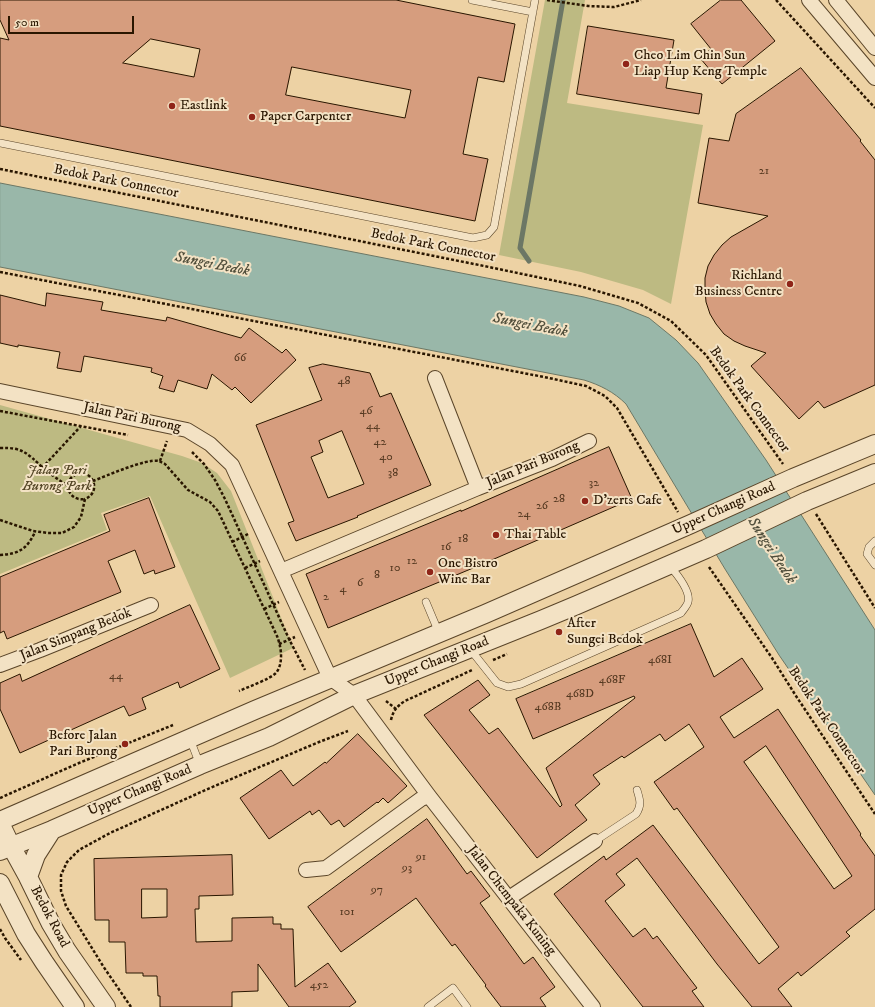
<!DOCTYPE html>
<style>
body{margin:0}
#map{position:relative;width:875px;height:1007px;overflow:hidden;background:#edd2a4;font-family:"IM FELL DW Pica",serif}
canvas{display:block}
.scale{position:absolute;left:8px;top:16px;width:126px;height:18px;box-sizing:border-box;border:2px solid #291600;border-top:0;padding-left:5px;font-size:12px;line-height:14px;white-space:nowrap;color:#291600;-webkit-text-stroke:3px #f3e2c4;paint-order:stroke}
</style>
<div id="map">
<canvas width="875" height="1007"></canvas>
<div class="scale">50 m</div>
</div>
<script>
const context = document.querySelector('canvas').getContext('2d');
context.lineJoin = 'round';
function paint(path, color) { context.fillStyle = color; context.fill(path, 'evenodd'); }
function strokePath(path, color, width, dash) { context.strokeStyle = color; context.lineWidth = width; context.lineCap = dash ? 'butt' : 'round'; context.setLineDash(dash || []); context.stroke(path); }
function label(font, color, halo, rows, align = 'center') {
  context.font = font + ' "IM FELL DW Pica",serif'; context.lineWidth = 4; context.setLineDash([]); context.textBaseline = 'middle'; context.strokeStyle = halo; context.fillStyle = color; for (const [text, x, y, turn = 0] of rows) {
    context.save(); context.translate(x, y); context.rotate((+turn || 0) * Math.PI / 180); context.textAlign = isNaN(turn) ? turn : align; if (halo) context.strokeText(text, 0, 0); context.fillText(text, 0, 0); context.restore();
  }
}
paint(new Path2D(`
 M545 0H585L567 103 703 125 671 304 643 290 581 272 499 255Z
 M0 405 182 456 202 463 217 473 231 491 293 648 230 678 150 496 101 513 107 530 0 574Z`), '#bdba82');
const water = new Path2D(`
 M0 183 584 297 619 306 649 318 676 340 698 363 766 460 875 630V795L779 655 725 569 626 404C614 392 600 385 584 380L0 267Z`);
paint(water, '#99b7a9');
strokePath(water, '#6c7765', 1);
strokePath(new Path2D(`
 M529 261 520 248 563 0`), '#6c7765', 5);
const building = new Path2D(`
 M0 0H396L515 24 504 82 478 77 470 118 463 154 488 159 475 221 0 126V38L9 40 0 20ZM151 39 200 49 194 77 123 63ZM292 67 411 90 405 118 286 95Z
 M721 0H741L775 41 722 84 700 58 711 49 691 24Z
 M588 26 674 40 666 88 702 94 699 114 577 94Z
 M801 68 861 140 860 141 875 160V385L824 408 818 401 799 419 751 366 766 353 745 346 734 341 724 334 716 324 710 314 706 302 705 290V278L708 266 714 255 722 245 731 237 768 216 698 203 709 138 729 141 736 114Z
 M47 293 103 302 101 310 166 321 167 317 241 338 249 328 282 353 286 349 296 360 251 403 235 387 232 390 212 374 207 389 178 380 174 392 159 388 163 376 151 372 152 368 84 356 81 372 57 368 60 352 18 345V347L0 343V295L45 306Z
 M323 364 370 373 380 397 391 393 431 485 357 516 358 517 296 541 288 523 294 521 256 425 322 400 309 368ZM342 431 364 484 328 498 311 457 323 452 319 441Z
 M609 447 632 499 478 566 328 628 306 574 461 510V511Z
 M149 498 175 567 155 574 154 570 144 574 135 550 108 561 121 592 7 639 4 631 0 633V577L110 531 104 515Z
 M190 605 220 669 180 688 178 682 142 698 146 709 129 716 124 706 20 753 0 709V683L20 674 22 681Z
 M691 624 714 677 742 658 763 689 720 717 734 738 778 709 861 834 860 835 875 856V909L846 932 850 936 801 976 798 972 778 989 792 1007H752L717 964 637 858 616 874 625 885 605 901 633 937 645 928 653 939 657 936 697 988 692 991 704 1007H643L554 894 604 856 606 860 653 825 759 964 779 947 677 808 674 810 654 782 704 747 689 724 665 741 660 734 624 758 622 756 593 775 600 784 575 805 587 820 537 858 424 715 478 680 490 695 469 710 489 734 498 728 560 807 562 805 546 768 635 698 634 696 533 739 516 699ZM766 746 852 876 834 889 744 762Z
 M358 734 407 786 388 803 383 798 378 803 377 802 344 827 339 820 331 825 319 810 312 815 310 811 269 839 240 798 281 770 293 786 325 762 326 763Z
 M427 819 467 874 471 871 490 896 480 903 524 964 533 957 555 987 540 998 546 1007H501L485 986 486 985 455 944 452 946 416 898 341 952 308 907Z
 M232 855 233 895 199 896V909H195L196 942 232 941V918L273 917V924H281V929H293L295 987 328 963 356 1002 349 1007H289L258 964V991L232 992V1007H160V996H158L157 976H143V973H126L125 942H109V920H95L94 859ZM142 889H167V917L142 918Z`);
paint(building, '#d69d7e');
strokePath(building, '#291600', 1);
const service = new Path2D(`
 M472 0 533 12
 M0 143 473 238 487 235 494 227 535 0
 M875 541 869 547 867 554 875 565
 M426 602 439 633
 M470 649 497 683 508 687 521 684 681 613C683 610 687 606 688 602 691 591 676 573 669 565
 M190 739 200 765
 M595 841 636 814C642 805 640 800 637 790
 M428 1007 453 988 467 1007`);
const minor = new Path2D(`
 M809 0 875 78
 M836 0 875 48
 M435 378 478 488
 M0 391 187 430 210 444 232 465 330 678 354 695 429 796 593 1007
 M281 571 478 488 552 459 589 441
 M0 665 40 650 151 605
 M306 870 326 868 421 799 429 796
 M509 898 595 841`);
const tertiary = new Path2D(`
 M0 821 255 710 485 614 691 524 793 478 875 444
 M0 823 11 846 28 877 51 924 67 951 106 1007
 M0 851 52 830 200 765 269 737 354 695 541 620 577 605 706 549 807 501 875 473
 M28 877 36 855 52 830
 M0 883 26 934 44 962 75 1007`);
strokePath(service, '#5a4529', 8);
strokePath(minor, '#5a4529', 16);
strokePath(tertiary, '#5a4529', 20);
strokePath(new Path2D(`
 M547 0 588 6 614 7 641 0
 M776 0 875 108
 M0 169 484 266 580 286 638 303 671 321 706 355 783 464
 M0 272 549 378 586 386 605 396 617 408 678 512
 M0 411 128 435
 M0 448C22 447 27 453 42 467 50 474 59 480 68 486
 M192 452 204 464 215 480 225 499 289 639 305 670
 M160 461 167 441
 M42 468 81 426
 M93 481C106 476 147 458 159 461 161 462 163 463 165 464L188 490 210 502 218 511 277 636C281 646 284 663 276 673 270 679 248 687 239 691
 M816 514 875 608
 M0 520 33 531 48 533H62L74 527 81 517 85 499C102 492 93 469 77 474 61 480 68 502 85 499
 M232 542 248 534
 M0 555C19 554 27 549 35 532
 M709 567 772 658 796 696 875 814
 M245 568 260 561
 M264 609 279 602
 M279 644 295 637
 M493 660 507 654
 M386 701 396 709
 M391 720C393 711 397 706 405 701L472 670
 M0 798 79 763 173 725
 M0 929 5 938 21 960
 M131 1007 103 966 66 906 61 891V875L67 862 79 850 110 833 210 788 319 742 348 731`), '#291600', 2.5, [3, 2]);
strokePath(service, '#f3e2c4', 7);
strokePath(minor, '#f3e2c4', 14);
strokePath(tertiary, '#f3e2c4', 18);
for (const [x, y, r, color] of [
 [626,64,4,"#8f2418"],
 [172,106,4,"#8f2418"],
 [252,117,4,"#8f2418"],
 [790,284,4,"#8f2418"],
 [585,501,4,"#8f2418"],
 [496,535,4,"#8f2418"],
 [430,572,4,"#8f2418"],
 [559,632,4,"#8f2418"],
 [125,744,4,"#8f2418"]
]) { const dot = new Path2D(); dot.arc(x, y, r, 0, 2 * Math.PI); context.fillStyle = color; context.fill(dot); strokePath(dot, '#f3e2c4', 1.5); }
label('12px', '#543820', null, [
 ["21",764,172],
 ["66",240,359],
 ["48",344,382],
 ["46",366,412],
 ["44",373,427],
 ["42",380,443],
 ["40",386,458],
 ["38",393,474],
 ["32",594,484],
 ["28",559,500],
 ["26",542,507],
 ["24",524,515],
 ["18",463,540],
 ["16",446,548],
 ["12",412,562],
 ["10",395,569],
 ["8",377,576],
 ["6",360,584],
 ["4",343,590],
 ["2",326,598],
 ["468I",660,661],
 ["44",116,677],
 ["468F",612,681],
 ["468D",580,695],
 ["468B",548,708],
 ["91",421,858],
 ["93",407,869],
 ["97",377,891],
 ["101",347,913],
 ["452",319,986]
]);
label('14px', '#291600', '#f3e2c4', [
 ["Cheo Lim Chin Sun",634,56],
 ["Liap Hup Keng Temple",634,72],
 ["Eastlink",180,106],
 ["Paper Carpenter",260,117],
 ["Richland",782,276,"right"],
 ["Business Centre",782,292,"right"],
 ["D'zerts Cafe",593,501],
 ["Thai Table",504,535],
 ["One Bistro",438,564],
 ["Wine Bar",438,580],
 ["After",567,624],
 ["Sungei Bedok",567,640],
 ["Before Jalan",117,736,"right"],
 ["Pari Burong",117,752,"right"]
], 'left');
label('14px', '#291600', '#f3e2c4', [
 ["Bedok Park Connector",116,182,11],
 ["Bedok Park Connector",433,246,11],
 ["Bedok Park Connector",749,400,54],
 ["Jalan Pari Burong",132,418,12],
 ["Jalan Pari Burong",533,465,-23],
 ["Upper Changi Road",724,509,-24],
 ["Jalan Simpang Bedok",76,635,-22],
 ["Upper Changi Road",437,662,-22],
 ["Bedok Park Connector",826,721,56],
 ["Upper Changi Road",140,791,-23],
 ["Jalan Chempaka Kuning",511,901,52],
 ["Bedok Road",49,917,62]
]);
label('italic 14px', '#554727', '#f3e2c4', [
 ["Jalan Pari",57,471],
 ["Burong Park",57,487]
]);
label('italic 15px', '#504e3b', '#f3e2c4', [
 ["Sungei Bedok",212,265,11],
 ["Sungei Bedok",530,326,11],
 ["Sungei Bedok",771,551,57]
]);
</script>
